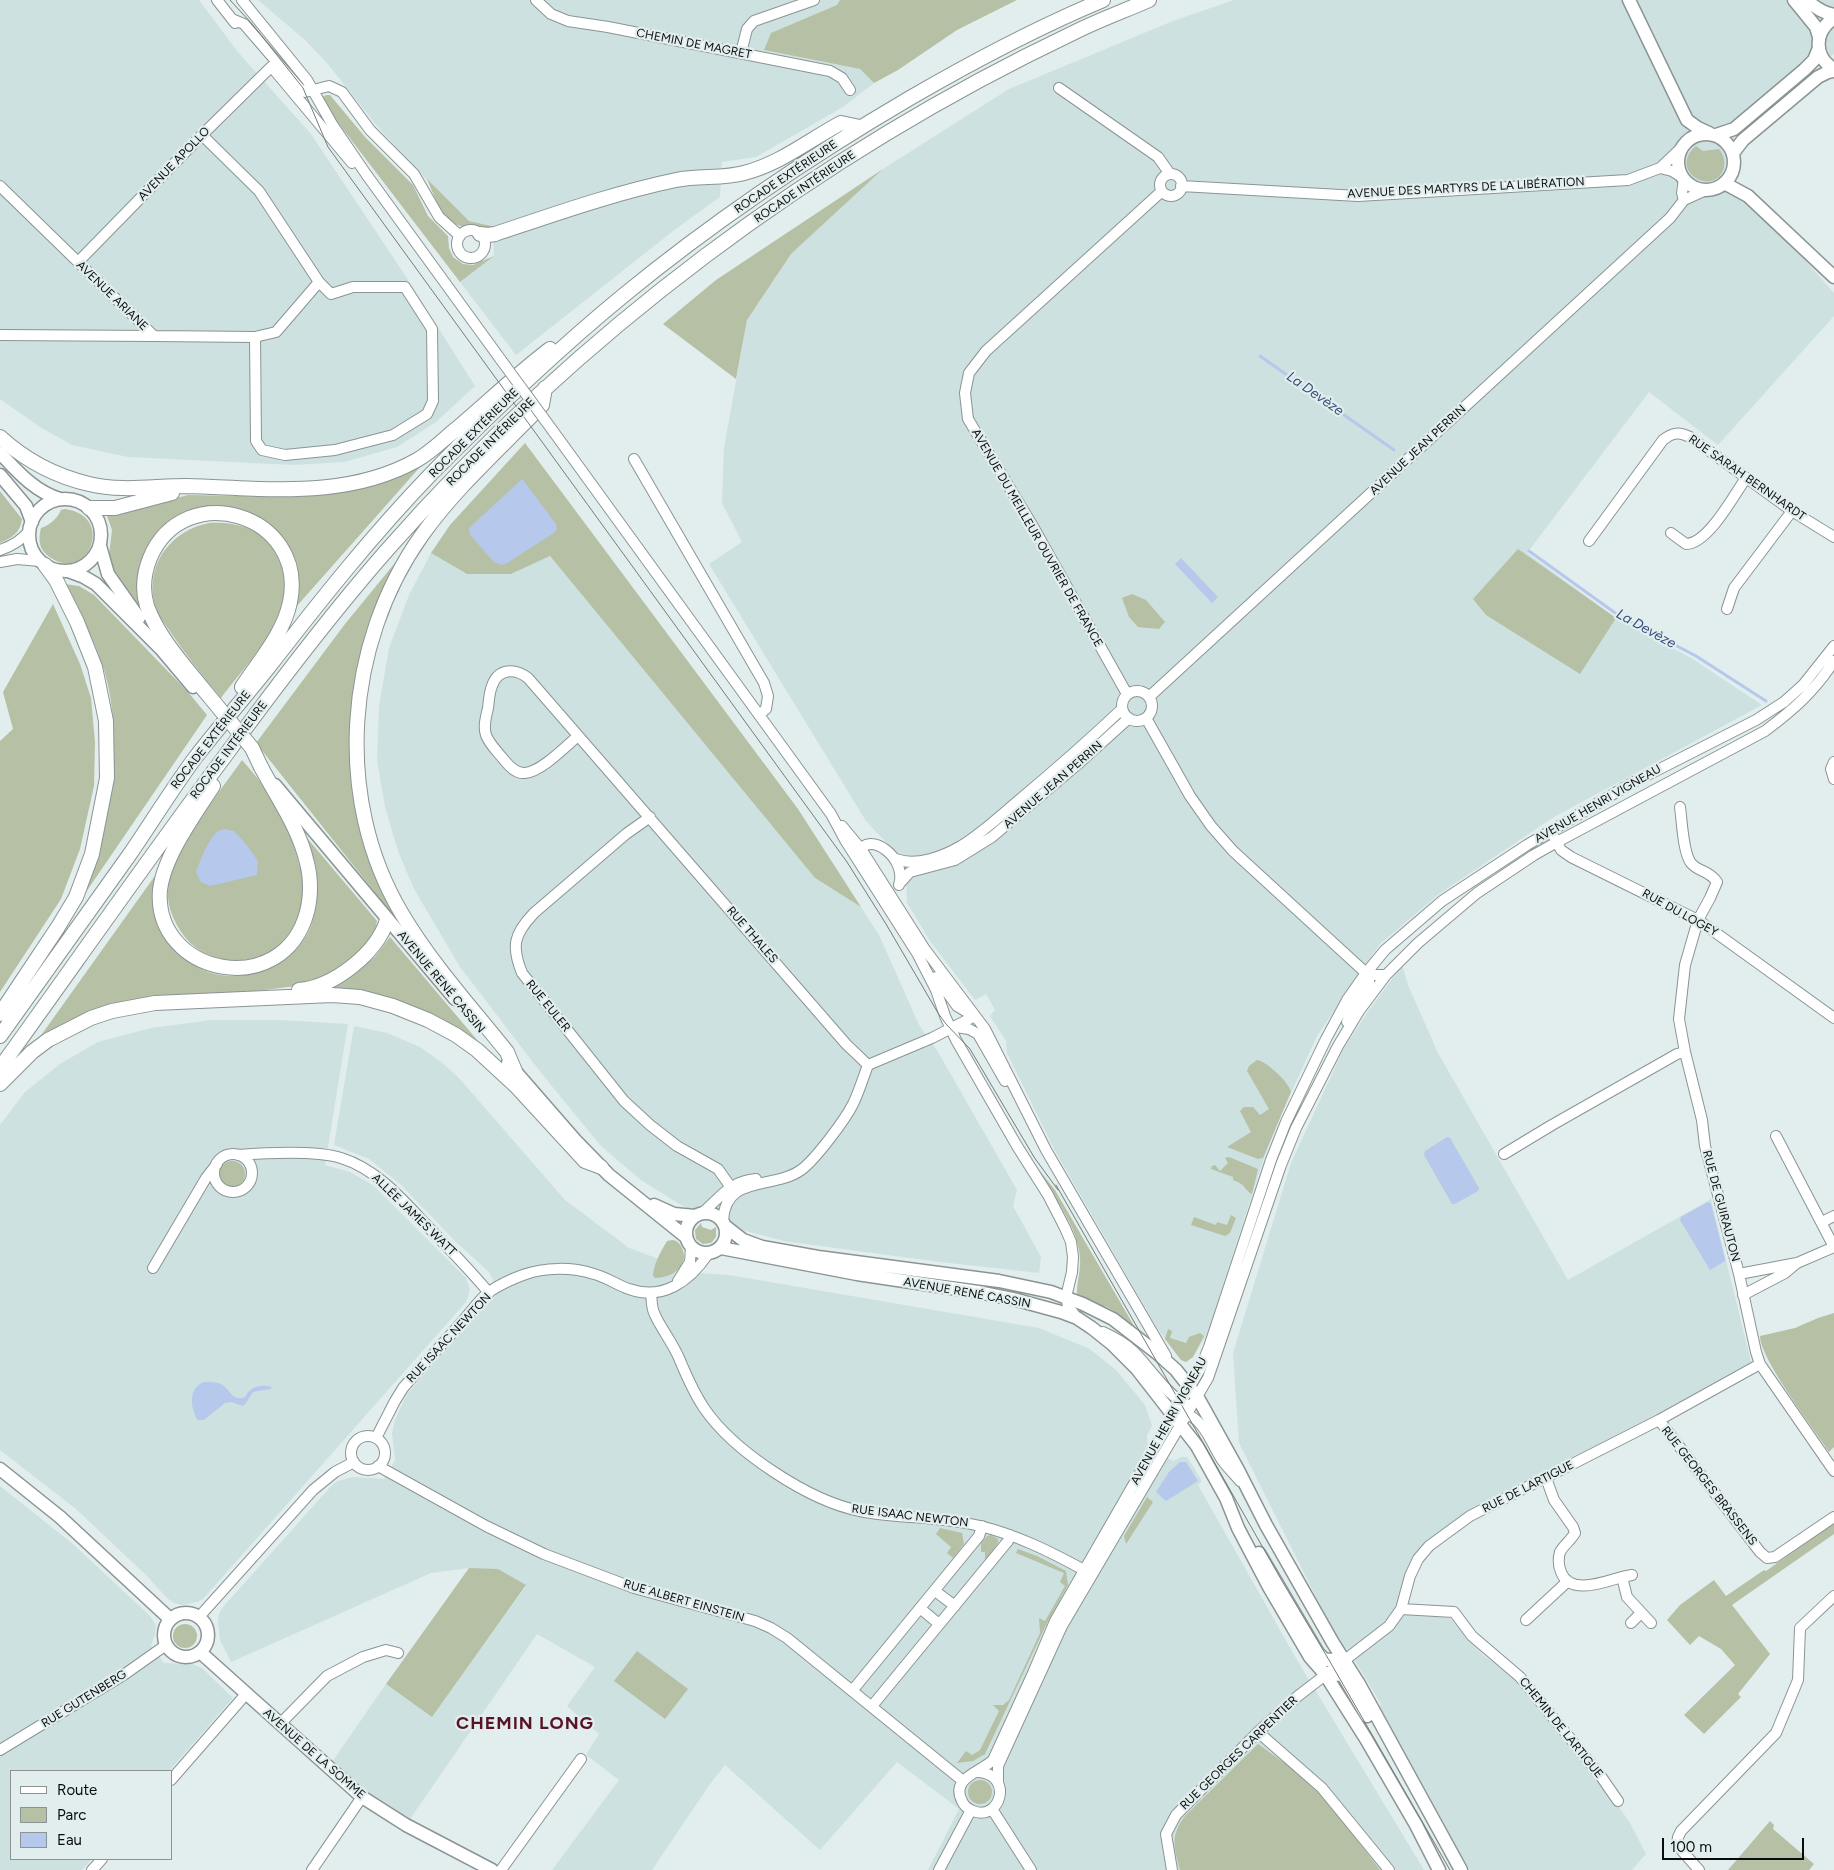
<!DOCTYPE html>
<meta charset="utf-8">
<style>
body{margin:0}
#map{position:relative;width:1834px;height:1870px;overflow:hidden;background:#e2eded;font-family:Figtree,sans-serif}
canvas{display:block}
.legend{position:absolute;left:10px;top:1770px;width:162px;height:90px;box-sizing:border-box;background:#e2eded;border:1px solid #8b9393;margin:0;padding:6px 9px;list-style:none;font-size:15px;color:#090c0c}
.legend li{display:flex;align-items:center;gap:10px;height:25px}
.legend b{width:25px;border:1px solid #8b9393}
.scale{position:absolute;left:1662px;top:1838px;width:142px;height:22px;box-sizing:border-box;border:2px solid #090c0c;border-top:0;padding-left:6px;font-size:15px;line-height:18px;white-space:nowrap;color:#090c0c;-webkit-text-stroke:4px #e2eded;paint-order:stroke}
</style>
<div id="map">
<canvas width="1834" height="1870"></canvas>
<ul class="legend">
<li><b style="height:6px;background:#fff"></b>Route</li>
<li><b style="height:14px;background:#b6c0a5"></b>Parc</li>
<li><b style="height:14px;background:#b6c8ec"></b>Eau</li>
</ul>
<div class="scale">100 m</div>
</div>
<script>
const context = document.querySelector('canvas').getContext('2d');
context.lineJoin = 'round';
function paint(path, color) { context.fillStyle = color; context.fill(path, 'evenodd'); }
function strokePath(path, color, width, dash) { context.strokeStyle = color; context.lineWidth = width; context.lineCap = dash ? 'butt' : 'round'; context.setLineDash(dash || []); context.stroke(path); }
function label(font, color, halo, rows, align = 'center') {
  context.font = font + ' Figtree,sans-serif'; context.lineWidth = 4.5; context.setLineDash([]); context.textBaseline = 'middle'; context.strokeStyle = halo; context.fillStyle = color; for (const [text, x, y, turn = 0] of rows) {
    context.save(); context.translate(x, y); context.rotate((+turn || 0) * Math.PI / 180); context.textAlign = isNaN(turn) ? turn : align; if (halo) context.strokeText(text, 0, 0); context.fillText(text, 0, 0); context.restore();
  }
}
paint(new Path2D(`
 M0 0H199L237 51 311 134 401 269 475 386 436 422 397 447 344 462 293 465 128 457 72 445 40 427 0 399Z
 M258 0H840L838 5 765 50 860 69 874 83 843 107 756 157 722 162 720 197 677 228 516 355 460 282 494 256 493 240 496 227 469 221 440 194 382 132 327 63 304 39Z
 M1234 0H1834V54L1728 144 1724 183 1748 196 1834 293V316L1718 445 1649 392 1527 553 1616 618 1691 658 1762 705 1554 817 1439 894 1380 944 1317 1036 1283 1110 1263 1161 1207 1334 1193 1357 1186 1362 1181 1360 1157 1328 1055 1151 1007 1053 1006 1041 990 1016 995 1010 990 1001 986 994 975 1000 930 941 907 903 906 880 902 859 866 821 709 564 742 542 722 503 724 448 747 320 791 254 883 169 1009 89 1173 21Z
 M431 553 467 574H511L550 556 815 878 861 907 880 937 919 1025 938 1052 1017 1190 1013 1206 1041 1257 1039 1273 932 1261 784 1241 731 1227 681 1205 641 1180 601 1146 542 1074 460 967 414 889 398 851 385 807 377 760 379 706 389 648 409 595Z
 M1402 965 1408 985 1438 1053 1568 1280 1711 1199 1751 1362 1658 1414 1517 1485 1468 1512 1407 1575 1395 1611 1450 1618 1483 1655 1517 1679 1610 1794 1630 1823 1646 1854 1632 1870H1470L1427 1799 1422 1786 1378 1710 1381 1704 1348 1649H1345L1340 1645 1239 1443 1233 1353 1291 1163 1345 1046 1367 1013Z
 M212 1020H280L348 1024 325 1165 350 1172 374 1186 466 1278 470 1290 466 1302 203 1599 197 1602 182 1605 174 1603 167 1598 147 1576 76 1509 0 1450V1125L25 1092 60 1064 98 1042 151 1028Z
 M354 1026 387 1033 420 1047 440 1061 458 1077 565 1200 629 1248 697 1273 729 1275 1039 1328 1090 1349 1116 1370 1145 1405 1152 1425 1147 1436 1148 1447 1173 1461 1181 1457H1187L1202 1481 1198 1485 1297 1660 1424 1870H928L959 1809 897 1762 820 1850 725 1765 710 1784 652 1870H552L619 1780 586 1755 599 1734 567 1706 595 1667 537 1634 406 1825 328 1768 386 1684 432 1716 526 1586 469 1568 431 1573 231 1662 220 1640 218 1622 219 1614 223 1607 333 1484 338 1481 353 1477 384 1479 395 1460 392 1433 395 1420 407 1394 481 1310 496 1296V1286L489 1272 456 1242 399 1183 369 1159 334 1145Z
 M0 1486 74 1545 150 1616 156 1625 155 1634 151 1646 164 1663 192 1664 202 1668 233 1698 169 1771H11V1859H92L82 1870H0Z`), '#cde1e0');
paint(new Path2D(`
 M840 0H1017L957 30 898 70 874 83 860 69 764 50 771 33 837 5Z
 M326 95H330L365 137 413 185 428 216 448 236 449 248 453 257 463 264 473 265 494 256 460 282 329 111 323 97Z
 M1696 146 1703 151 1719 149C1724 155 1726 163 1723 171 1710 197 1668 169 1696 146Z
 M883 169 791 254 747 320 736 379 663 324 716 280Z
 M427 179 469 221 496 227 484 230C475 225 470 228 461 226 442 222 434 195 427 179Z
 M525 443 798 809 861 907 815 878 550 556 511 574H467L431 553 450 525Z
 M419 464 420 467 296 607C298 591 301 573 295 558 276 511 210 491 169 522 166 525 162 530 159 533 150 543 141 556 139 569 136 582 138 594 140 607L110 564 109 555 112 530 107 516 188 495 297 497 358 489 389 481Z
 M0 491 22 519C20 533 13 537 0 543Z
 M65 509C116 516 88 583 51 558 39 550 38 541 41 528 50 525 57 519 61 510Z
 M209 523C232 522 255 526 270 545 312 599 253 656 221 698 203 676 185 654 169 630 165 624 159 617 157 610 149 591 152 568 164 551 176 536 189 527 209 523Z
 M1518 549 1616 618 1580 674 1486 615 1473 599Z
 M399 558C388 581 376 604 368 628 362 645 359 665 356 683 347 749 349 797 369 860 376 880 387 900 396 919L256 743 345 624Z
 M65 584 79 586 94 595 188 692 207 715 84 895C92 865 103 834 109 803 117 763 116 706 103 667 94 638 79 611 65 584Z
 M1132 594 1146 600 1165 622 1159 629 1138 627 1129 617 1122 598Z
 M53 604 80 664 91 698 95 742 94 786 80 849 61 899 0 992V741L13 729 3 692Z
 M242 760C269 790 291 824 299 865 301 870 303 877 303 883 305 909 292 938 270 952 267 955 261 956 256 957 230 966 198 957 182 933 174 921 167 907 168 891 171 851 219 793 242 760Z
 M307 838 377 921 374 936 361 951 344 965 322 978 296 986 256 991 163 997 37 1041 157 873C154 888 151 904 156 919 159 929 167 940 174 948 183 958 195 967 208 972 245 984 291 968 309 931 317 913 319 887 316 867 314 857 310 848 307 838Z
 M390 937 489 1054 460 1031 330 989 353 974 375 957Z
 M1257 1060C1266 1061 1289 1082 1291 1092L1263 1158 1258 1159 1227 1147 1251 1132 1240 1111 1244 1107H1253L1260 1115 1269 1109 1247 1071 1249 1066Z
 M1024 1147 1036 1166 1055 1190 1137 1331 1115 1316 1114 1311 1105 1306 1101 1308 1080 1298 1077 1293C1077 1281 1081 1270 1080 1258 1078 1221 1041 1179 1022 1149Z
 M1229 1157 1258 1169 1252 1194C1244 1190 1247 1185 1233 1180V1177L1211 1169 1212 1166 1215 1165 1220 1171 1228 1163 1225 1158Z
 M219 1174a13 13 0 1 1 26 0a13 13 0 1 1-26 0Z
 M1231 1215 1236 1218 1230 1233 1225 1236 1191 1225 1194 1217 1216 1225 1217 1222 1227 1225Z
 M701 1223 702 1227 711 1230 716 1227V1237L711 1243 703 1244 696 1239 695 1230Z
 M673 1240C678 1241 679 1243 682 1248 690 1266 672 1278 655 1278L653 1276C654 1263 660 1253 667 1241Z
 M1834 1313V1447L1829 1452C1814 1429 1760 1359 1760 1336L1795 1328 1818 1318Z
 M1168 1329 1172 1331 1170 1338 1186 1343 1189 1337 1200 1333 1204 1336 1193 1357 1186 1362 1181 1360 1165 1339Z
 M1147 1497 1153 1502 1126 1544 1124 1536Z
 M1834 1523V1534L1732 1605 1770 1654 1738 1694 1741 1697 1704 1734 1684 1715 1735 1665 1721 1649 1699 1636 1690 1645 1667 1620 1680 1605 1714 1580 1726 1596 1764 1570 1766 1571Z
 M940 1528 962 1533 964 1544 953 1558 947 1553 951 1547 936 1534Z
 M991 1535 998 1539V1543L985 1562V1552H981V1543L987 1536Z
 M1018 1549 1037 1556 1066 1571 1068 1585 1047 1623 985 1754 973 1761 957 1763 966 1751 972 1755 980 1750 999 1711 993 1705H1003L1009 1700 1040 1633 1039 1618 1045 1621 1065 1586 1060 1582 1064 1573 1016 1553Z
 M469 1568 498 1569 526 1585 432 1717 386 1684Z
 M173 1636a12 12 0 1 1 24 0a12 12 0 1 1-24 0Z
 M637 1651 688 1689 665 1719 614 1681Z
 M1258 1744 1290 1767 1326 1800 1380 1870H1180C1174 1847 1170 1836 1185 1816Z
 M968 1792a12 12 0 1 1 24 0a12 12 0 1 1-24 0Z
 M1770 1821 1774 1825 1773 1829 1814 1864 1809 1870H1728Z`), '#b6c0a5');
paint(new Path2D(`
 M521 480H523L556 524 557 529 554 533 507 563 502 565 494 562 470 535 469 528Z
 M1181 558 1218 597 1212 603 1175 564Z
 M224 829 234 831 246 844 258 861 257 875 210 886 201 882 196 872C199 863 209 838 217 832 219 830 222 830 224 829Z
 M1447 1137 1450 1138 1479 1188 1478 1191 1455 1204H1452L1424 1155 1425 1151Z
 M1708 1202 1711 1204 1725 1259V1261L1710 1270 1680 1220 1681 1217Z
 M204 1382C210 1382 216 1382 221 1384 231 1390 232 1402 245 1397 251 1386 260 1384 272 1387L270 1389 253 1392 246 1403 243 1406 231 1402 225 1403 204 1420H198C190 1408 188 1388 204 1382Z
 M1180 1462H1186L1198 1481 1166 1501 1156 1492 1169 1472Z`), '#b6c8ec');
strokePath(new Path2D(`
 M1260 356 1394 450
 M1529 551 1618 615 1696 656 1766 701`), '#b6c8ec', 3);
const minor = new Path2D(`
 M217 0 235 23
 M242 0 307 80 332 124 366 174 501 360
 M536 0 551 14 568 21 608 27 830 71 842 78 850 90
 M232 19 244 24 300 89 305 92 329 86 342 92 370 130 414 174 439 217 460 236
 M741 53 747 29 754 21 814 0
 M275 71 352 163
 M1059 88 1158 157 1170 174
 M202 135 259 191 319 282 331 294 353 287H405L432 329 433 401 427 414 393 435 335 450 285 455 262 450 256 441 255 337
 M1660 168 1672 171 1682 177
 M1160 185a11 11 0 1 1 22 0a11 11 0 1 1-22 0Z
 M1684 179 1682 193 1684 200
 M0 186 154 336 255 337 276 332 319 282
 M1181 186 1358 196 1628 180 1660 168 1680 149
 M457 244a14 14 0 1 1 28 0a14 14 0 1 1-28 0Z
 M78 262 202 135 271 67
 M0 335 154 336
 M553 431 831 814 845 840 917 953 936 990 945 1016 956 1040 1017 1146 1048 1195 1065 1228 1071 1242 1073 1257 1072 1272 1066 1297 1068 1306 1077 1318
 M634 459 764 683 768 696 766 709 760 714
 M1671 533 1686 544C1708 544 1734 495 1746 478
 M1589 541 1663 440C1673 432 1679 432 1690 437L1792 511 1834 537
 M0 550C12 546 21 541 29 531
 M0 562 17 559 40 561
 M1727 609 1734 588 1792 511
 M1122 706a15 15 0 1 1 30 0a15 15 0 1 1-30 0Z
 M1127 694 1031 523 968 419 965 393 969 373 986 351 1162 191
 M1149 697 1670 218 1684 200 1706 190
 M1146 718 1190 796 1211 826 1233 851 1366 973 1376 975H1386
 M578 736C566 746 541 772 525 773 516 774 509 766 504 760 498 752 489 744 486 735 483 726 486 717 488 708 489 701 489 693 492 686 498 668 515 668 528 678L846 1044 868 1065 932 1038 975 1016
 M1834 762 1831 769 1834 779
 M1680 807C1682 821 1683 853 1691 863 1698 872 1709 870 1717 882L1710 898 1698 920 1685 965 1679 1019 1685 1052 1702 1120 1705 1146 1739 1274 1756 1352 1760 1364 1834 1471
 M650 817 626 834 534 913C514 934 511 946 522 973L624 1101 650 1125 677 1146 718 1169 730 1186
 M842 826 861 849 924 948 985 1029 1046 1150 1166 1356
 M1554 837 1561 850 1571 857 1698 920 1834 1018
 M859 853C868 829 908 858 899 885
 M896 859C916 867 944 856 961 846 982 833 1000 816 1019 800 1054 771 1089 740 1122 709
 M900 883 910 872 955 860 992 837 1078 764 1129 718
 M936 977 957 1006 972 1015
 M1347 1022 1353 1006 1369 984V979L1366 973
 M956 1027 969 1029 978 1034 1005 1081
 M1776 1136 1834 1247 1797 1263
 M1504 1154 1552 1125 1677 1054 1685 1052
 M214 1173a19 19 0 1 1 38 0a19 19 0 1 1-38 0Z
 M238 1155C265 1153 315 1150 341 1158 380 1170 407 1205 435 1234 453 1253 472 1272 489 1293
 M702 1213C720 1198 730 1181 756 1179
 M723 1221C725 1174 773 1190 801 1170 815 1160 845 1120 853 1104 859 1092 863 1078 868 1065
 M1822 1222 1834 1216
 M153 1268 206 1178 217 1164
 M1739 1274 1797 1263 1785 1273 1743 1295
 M678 1281 690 1262 691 1247
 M651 1293C652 1300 651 1308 655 1315 662 1330 672 1342 679 1358 686 1375 694 1393 704 1408 733 1451 809 1501 860 1511 899 1519 941 1516 980 1526 1017 1535 1051 1552 1084 1570
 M1103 1332C1114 1337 1124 1342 1133 1351 1146 1363 1170 1399 1185 1403
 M1183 1413C1204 1418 1211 1443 1222 1460 1227 1467 1234 1474 1240 1481
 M1659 1420 1760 1552 1767 1558 1775 1557 1834 1517
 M351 1453a17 17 0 1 1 34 0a17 17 0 1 1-34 0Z
 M376 1438 395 1401 403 1388C422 1366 442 1345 461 1323 470 1313 479 1300 489 1292 499 1285 512 1279 523 1275 545 1267 572 1267 594 1274 606 1277 617 1285 629 1289 663 1301 690 1281 708 1254
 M378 1466 486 1526 544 1554 634 1588 755 1621 771 1628 787 1638 963 1781
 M1546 1478 1554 1500 1573 1527 1575 1533C1571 1540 1563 1546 1560 1552 1558 1559 1558 1565 1561 1572 1570 1596 1604 1582 1622 1577L1627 1597 1651 1623
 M1622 1577 1632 1575
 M935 1591 955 1606
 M921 1609 939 1624
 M1401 1609 1454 1612 1472 1636 1520 1677 1600 1775 1618 1801
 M199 1617 313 1490 335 1472 354 1462
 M1526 1620 1568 1581
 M1631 1623 1641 1613
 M852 1691 979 1536 982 1526
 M872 1706 1008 1541 1010 1535
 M280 1724 327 1676 363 1657 386 1650 398 1653
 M1258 1732 1322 1788 1389 1870
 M0 1750 125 1674 166 1645
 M978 1772C1014 1774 1001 1822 973 1811 968 1809 964 1806 962 1801 950 1778 981 1772 993 1760L1033 1673 1055 1621 1200 1369 1209 1347 1271 1160 1286 1122 1326 1039 1347 1000 1366 973 1385 950 1442 901 1527 845 1632 783 1756 720 1784 702 1803 685 1834 646
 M171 1780 246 1694
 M998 1782V1766L1062 1626 1208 1378 1281 1165 1296 1128 1338 1046 1359 1011 1386 975 1418 943 1477 893 1534 855 1557 842 1765 731C1793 710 1815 691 1834 661
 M992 1809 1031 1870
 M92 1870 102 1859
 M312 1870 362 1797
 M501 1870 581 1759
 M939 1870 971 1810
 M1172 1870 1166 1834 1176 1815 1258 1732 1298 1696 1389 1626 1401 1609 1410 1576 1418 1559 1429 1546 1470 1516 1659 1420 1760 1364
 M1699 1870 1677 1845 1678 1837 1681 1831 1776 1733 1798 1680 1800 1628 1834 1596`);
const major = new Path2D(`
 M1629 0 1687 120 1698 128 1709 133
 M1794 0 1816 27 1819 37
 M1807 0C1814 7 1824 13 1834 15
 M1834 18C1814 31 1813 57 1834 69
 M1678 162a28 28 0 1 1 56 0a28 28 0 1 1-56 0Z
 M1716 135 1734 129 1804 70 1814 60 1819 48
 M1733 153 1743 140 1818 77 1828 72 1834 71
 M1724 183 1748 196 1834 277
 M0 453C17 471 35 492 60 499
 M0 475 26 506 32 522
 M29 535a36 36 0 1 1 72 0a36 36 0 1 1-72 0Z
 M100 546 108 574 139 618
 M68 571 84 577 96 584 161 649 193 687
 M275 785 455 999
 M508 1063 575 1140 609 1175 686 1237
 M654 1205 674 1214 695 1216
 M686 1233a20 20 0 1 1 40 0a20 20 0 1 1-40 0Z
 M725 1226 743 1240 762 1247 818 1257 999 1281 1051 1292 1083 1304 1113 1319 1157 1353 1176 1370 1198 1398 1238 1470 1266 1525 1333 1643 1359 1684 1461 1870
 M721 1248 857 1274 978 1292 1017 1300 1061 1312 1077 1318 1092 1328 1112 1344 1137 1369 1197 1446 1226 1498 1238 1528 1269 1587 1310 1657 1325 1674 1366 1739 1416 1825 1439 1870
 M0 1469 60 1517 170 1619
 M1259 1553 1318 1653 1325 1660 1345 1659
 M164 1635a22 22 0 1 1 44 0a22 22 0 1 1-44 0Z
 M200 1652 362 1797 406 1825 492 1870
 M1325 1674 1343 1675 1367 1716`);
const highway = new Path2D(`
 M480 234 488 235 495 234C555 214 614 193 676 180 698 175 723 179 744 173 780 164 809 140 841 123L860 127
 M0 437C25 460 55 476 89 484 122 492 154 486 187 486 264 488 346 500 417 460 431 452 443 440 455 430 487 403 517 374 550 349
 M89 508H115L172 493
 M204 690C184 665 158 637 147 606 142 590 144 573 150 558 184 477 308 514 290 602 284 633 259 661 242 687
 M213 786C195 814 164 856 160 890 153 975 283 1002 307 912 311 897 311 878 307 863 299 828 278 799 261 767
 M299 990C334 987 377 953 387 920
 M0 1014 58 927 76 897 92 854 107 778 106 721 95 667 77 622 56 580 45 565
 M0 1036C43 975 87 915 130 854 152 822 172 789 195 758 219 727 244 698 268 668 320 601 373 534 432 473 493 411 557 350 624 295 713 222 811 156 910 98 972 62 1036 28 1103 0
 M0 1068C75 964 148 859 225 756 277 685 330 615 388 549 578 333 816 155 1075 32 1099 20 1124 11 1149 0
 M515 1071 507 1052C471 1007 431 963 402 914 333 799 345 643 422 535 456 487 502 447 542 405L545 388
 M0 1084 32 1052 48 1040 91 1018 112 1011 155 1003 332 995 360 997 393 1006 428 1020 456 1035 477 1050 516 1086 585 1161 601 1167`);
strokePath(minor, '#8b9494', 12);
strokePath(major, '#8b9494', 15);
strokePath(highway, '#8b9494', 16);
strokePath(minor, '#fff', 10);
strokePath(major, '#fff', 12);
strokePath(highway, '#fff', 14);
strokePath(new Path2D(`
 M230 0 253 25 303 88 328 147 847 862 886 924 938 1013 946 1024 970 1049 1034 1157 1058 1190
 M1056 1185 1282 1581 1329 1660 1450 1870`), '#747b7b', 1);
const minorBridge = new Path2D(`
 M501 360 553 431`);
const highwayBridge = new Path2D(`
 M204 690 252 748 261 767`);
strokePath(minorBridge, '#8b9494', 12, []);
strokePath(highwayBridge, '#8b9494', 16, []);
strokePath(minorBridge, '#fff', 10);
strokePath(highwayBridge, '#fff', 14);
label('12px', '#090c0c', '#e2eded', [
 ["CHEMIN DE MAGRET",694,44,11],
 ["AVENUE APOLLO",174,164,-46],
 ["ROCADE EXTÉRIEURE",786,177,-34],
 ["ROCADE INTÉRIEURE",805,187,-34],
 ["AVENUE DES MARTYRS DE LA LIBÉRATION",1466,188,-3],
 ["AVENUE ARIANE",112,296,44],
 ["ROCADE EXTÉRIEURE",474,433,-45],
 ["ROCADE INTÉRIEURE",491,442,-45],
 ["AVENUE JEAN PERRIN",1418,450,-43],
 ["RUE SARAH BERNHARDT",1747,478,35],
 ["AVENUE DU MEILLEUR OUVRIER DE FRANCE",1037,538,60],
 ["ROCADE EXTÉRIEURE",211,740,-52],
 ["ROCADE INTÉRIEURE",229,750,-53],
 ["AVENUE JEAN PERRIN",1053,785,-41],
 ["AVENUE HENRI VIGNEAU",1598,804,-30],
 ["RUE DU LOGEY",1680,913,29],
 ["RUE THALES",752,935,49],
 ["AVENUE RENÉ CASSIN",441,982,50],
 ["RUE EULER",548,1006,51],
 ["RUE DE GUIRAUTON",1721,1206,75],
 ["ALLÉE JAMES WATT",414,1215,44],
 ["AVENUE RENÉ CASSIN",967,1293,10],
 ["RUE ISAAC NEWTON",449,1338,-47],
 ["AVENUE HENRI VIGNEAU",1169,1421,-61],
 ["RUE GEORGES BRASSENS",1709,1486,52],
 ["RUE DE LARTIGUE",1528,1487,-27],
 ["RUE ISAAC NEWTON",910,1516,7],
 ["RUE ALBERT EINSTEIN",684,1601,16],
 ["RUE GUTENBERG",84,1699,-32],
 ["CHEMIN DE LARTIGUE",1561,1728,51],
 ["RUE GEORGES CARPENTIER",1239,1753,-44],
 ["AVENUE DE LA SOMME",314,1754,41]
]);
label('italic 14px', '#364c7c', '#e2eded', [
 ["La Devèze",1315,394,35],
 ["La Devèze",1646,629,29]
]);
context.letterSpacing = '1px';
label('bold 18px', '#581426', '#e2eded', [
 ["CHEMIN LONG",525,1724]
]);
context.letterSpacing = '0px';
</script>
